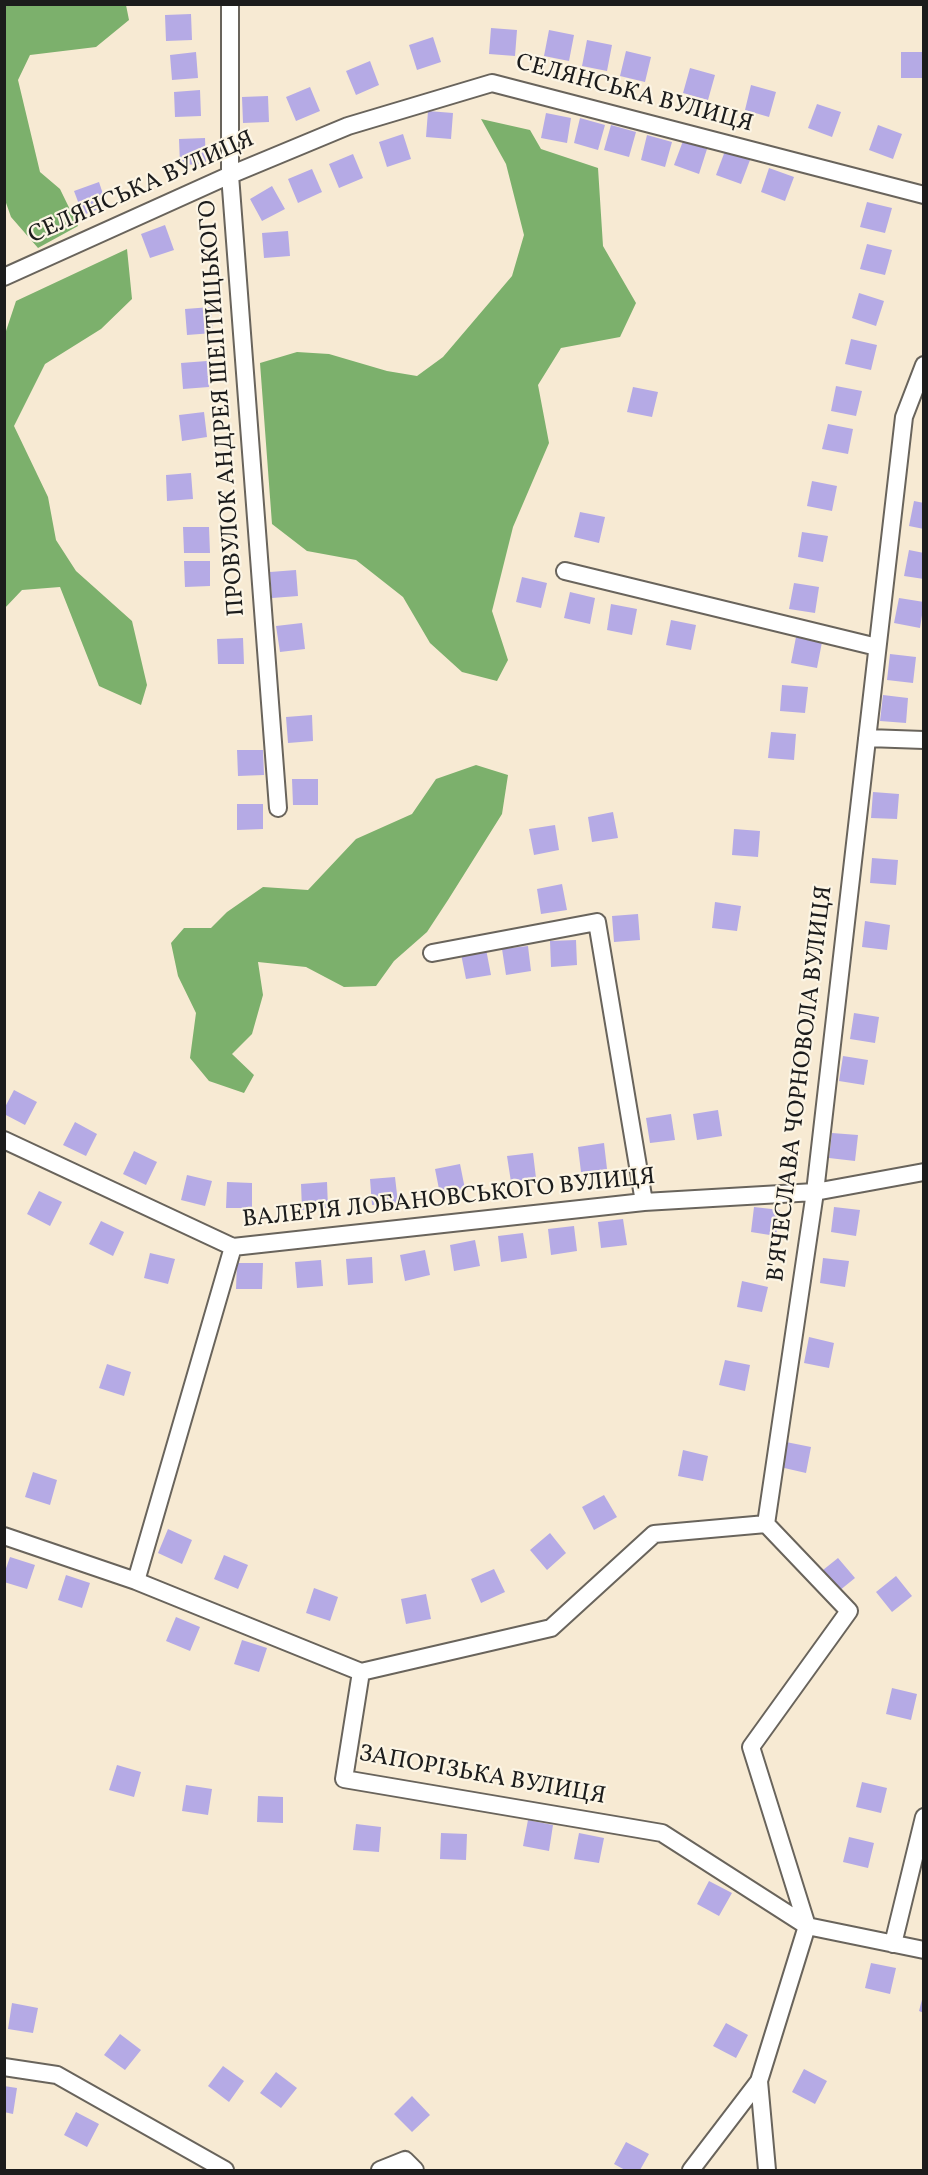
<!DOCTYPE html>
<meta charset="utf-8">
<style>
body{margin:0}
#map{position:relative;width:928px;height:2175px;overflow:hidden;background:#f7ead3;font-family:Vollkorn,serif}
canvas{display:block}
.frame{position:absolute;inset:0;border:6px solid #1c1c1c;pointer-events:none}
</style>
<div id="map">
<canvas width="928" height="2175"></canvas>
<div class="frame"></div>
</div>
<script>
const context = document.querySelector('canvas').getContext('2d');
context.lineJoin = 'round';
function paint(path, color) { context.fillStyle = color; context.fill(path, 'evenodd'); }
function strokePath(path, color, width, dash) { context.strokeStyle = color; context.lineWidth = width; context.lineCap = dash ? 'butt' : 'round'; context.setLineDash(dash || []); context.stroke(path); }
function label(font, color, halo, rows, align = 'center') {
  context.font = font + ' Vollkorn,serif'; context.lineWidth = 4.5; context.setLineDash([]); context.textBaseline = 'middle'; context.strokeStyle = halo; context.fillStyle = color; for (const [text, x, y, turn = 0] of rows) {
    context.save(); context.translate(x, y); context.rotate((+turn || 0) * Math.PI / 180); context.textAlign = isNaN(turn) ? turn : align; if (halo) context.strokeText(text, 0, 0); context.fillText(text, 0, 0); context.restore();
  }
}
paint(new Path2D(`
 M4 5H126L129 20 96 47 30 55 18 80 40 172 60 189 78 226 38 248 11 217 5 200Z
 M481 119 530 130 541 149 598 168 603 246 636 303 620 337 561 348 538 385 549 443 513 527 492 611 508 660 497 681 462 672 430 643 403 597 356 560 307 551 272 524 260 363 297 352 329 354 387 371 417 376 443 357 512 276 524 235 506 164Z
 M127 249 132 299 101 329 45 364 14 426 48 497 56 540 76 571 132 621 147 685 141 705 99 686 60 587 22 590 4 609 5 334 16 301Z
 M476 765 508 775 502 814 448 900 427 932 394 961 376 986 344 987 306 967 258 962 263 995 252 1034 232 1054 254 1075 244 1093 209 1081 190 1058 196 1013 178 976 171 943 184 928H211L227 912 263 887 308 890 356 839 412 814 436 779Z`), '#7cb06c');
paint(new Path2D(`
 M191 14 192 40 166 41 165 15Z
 M491 28 517 30 515 56 489 54Z
 M549 30 574 35 569 61 544 56Z
 M433 37 441 62 417 70 409 45Z
 M587 40 612 45 607 71 582 66Z
 M626 51 651 57 645 82 620 76Z
 M196 52 198 78 172 80 170 55Z
 M901 52H924V78H901Z
 M370 61 379 85 356 95 346 71Z
 M690 68 715 75 708 100 683 93Z
 M751 85 776 92 769 117 745 110Z
 M310 87 320 111 296 121 286 97Z
 M200 90 201 116 175 117 174 92Z
 M268 96 269 122 243 123 242 97Z
 M817 104 841 112 832 137 808 128Z
 M428 111 453 113 451 139 426 137Z
 M546 113 571 118 567 143 541 138Z
 M580 118 605 125 598 150 574 143Z
 M611 125 636 132 629 157 604 150Z
 M878 125 902 134 893 159 869 150Z
 M403 134 411 159 387 167 379 142Z
 M647 135 672 142 665 167 641 160Z
 M205 138 206 164 180 165 179 139Z
 M683 141 707 149 699 174 674 165Z
 M725 151 750 160 741 184 716 175Z
 M353 154 363 178 339 188 329 164Z
 M769 168 794 177 785 201 761 192Z
 M312 169 322 192 298 203 288 179Z
 M99 182 107 206 83 215 74 191Z
 M272 186 285 209 262 221 250 199Z
 M867 202 892 208 885 233 860 227Z
 M165 225 174 250 150 258 141 234Z
 M288 231 290 256 264 258 262 233Z
 M867 244 892 250 885 275 860 269Z
 M859 293 884 301 876 326 852 318Z
 M211 307 213 333 187 335 185 309Z
 M851 339 877 345 871 370 845 364Z
 M207 361 209 387 183 389 181 363Z
 M836 386 862 391 856 416 831 411Z
 M633 387 658 392 652 417 627 412Z
 M204 412 207 437 182 441 179 415Z
 M828 424 853 429 848 454 822 449Z
 M191 473 193 499 167 501 166 475Z
 M812 481 837 486 832 511 807 506Z
 M914 501 924 503V529L909 526Z
 M580 512 605 517 599 543 574 537Z
 M183 527H209L210 553H184Z
 M802 532 828 536 823 562 798 557Z
 M909 550 924 553V579L904 576Z
 M184 561H210V586L185 587Z
 M296 570 298 596 272 598 270 572Z
 M522 577 547 583 541 608 516 602Z
 M794 583 819 587 815 613 789 609Z
 M570 592 595 598 590 624 564 618Z
 M899 598 924 602 920 628 894 623Z
 M611 604 637 609 632 635 607 630Z
 M671 620 696 625 691 650 666 645Z
 M302 623 305 649 280 652 276 626Z
 M796 637 822 642 817 668 791 663Z
 M243 638 244 664H218L217 639Z
 M890 654 916 657 913 683 887 680Z
 M782 685 808 687 805 713 780 711Z
 M883 695 908 698 906 723 880 721Z
 M312 715 313 741 288 743 286 717Z
 M771 732 796 734 794 760 768 758Z
 M237 750H263L264 775 238 776Z
 M292 779H318V805H293Z
 M873 792 899 794 897 819 871 818Z
 M237 804H263V829L237 830Z
 M613 812 618 838 592 842 588 817Z
 M555 825 559 850 534 855 529 829Z
 M734 829 760 831 758 857 732 855Z
 M872 858 898 860 896 885 870 883Z
 M562 884 567 910 541 914 537 889Z
 M715 902 741 906 737 931 712 928Z
 M638 914 640 940 614 942 612 916Z
 M865 921 890 925 887 950 862 947Z
 M576 940 577 965 551 967 550 941Z
 M528 946 531 971 506 975 502 949Z
 M486 949 491 975 466 979 461 954Z
 M854 1013 879 1017 875 1043 850 1039Z
 M843 1056 868 1060 864 1085 839 1081Z
 M14 1090 37 1102 25 1125 4 1114V1109Z
 M718 1110 722 1136 697 1140 693 1114Z
 M671 1114 675 1140 650 1143 646 1118Z
 M75 1122 97 1134 86 1156 63 1145Z
 M832 1133 858 1135 855 1161 829 1158Z
 M604 1143 607 1169 581 1172 578 1147Z
 M134 1151 157 1162 146 1185 123 1174Z
 M533 1153 536 1178 511 1182 507 1156Z
 M460 1164 465 1189 440 1194 435 1169Z
 M187 1175 212 1181 205 1206 181 1200Z
 M395 1177 398 1203 372 1205 370 1179Z
 M227 1182 252 1183V1208H226Z
 M327 1182 328 1208 302 1210 301 1184Z
 M39 1191 62 1202 50 1226 27 1214Z
 M754 1207 780 1210 776 1236 751 1232Z
 M834 1207 860 1210 856 1236 831 1232Z
 M623 1219 627 1245 601 1248 598 1222Z
 M101 1221 124 1232 113 1256 89 1244Z
 M574 1226 577 1251 551 1255 548 1229Z
 M523 1233 527 1258 501 1262 498 1236Z
 M475 1240 480 1266 454 1271 450 1245Z
 M425 1250 430 1275 405 1281 400 1255Z
 M150 1253 175 1259 168 1284 144 1278Z
 M372 1257 373 1283 348 1285 346 1259Z
 M823 1258 849 1261 845 1287 820 1283Z
 M321 1260 323 1286 297 1288 295 1262Z
 M237 1263H263L262 1289H236Z
 M742 1281 768 1287 762 1312 737 1307Z
 M809 1337 834 1343 829 1368 804 1363Z
 M725 1360 750 1365 745 1391 719 1385Z
 M107 1364 131 1372 124 1396 99 1388Z
 M786 1442 811 1447 806 1473 780 1467Z
 M683 1450 708 1456 703 1481 678 1476Z
 M33 1472 57 1480 50 1505 25 1497Z
 M604 1495 617 1517 594 1530 582 1507Z
 M168 1529 192 1540 182 1564 158 1553Z
 M550 1533 566 1553 547 1570 530 1550Z
 M224 1555 248 1565 238 1589 214 1579Z
 M10 1557 35 1565 27 1589 4 1582V1574Z
 M838 1558 855 1578 834 1595 818 1574Z
 M494 1569 505 1592 481 1603 471 1579Z
 M66 1575 90 1583 82 1608 58 1600Z
 M896 1576 912 1596 892 1612 876 1592Z
 M314 1588 338 1597 330 1621 306 1613Z
 M426 1594 431 1619 406 1624 401 1599Z
 M176 1617 200 1627 190 1651 166 1641Z
 M242 1640 267 1648 259 1672 234 1664Z
 M892 1688 917 1694 911 1720 886 1714Z
 M117 1765 141 1772 134 1797 109 1790Z
 M862 1782 887 1788 881 1813 856 1807Z
 M186 1785 212 1789 208 1815 182 1811Z
 M258 1796 283 1797V1823L257 1822Z
 M528 1820 553 1825 549 1851 523 1846Z
 M356 1824 381 1827 379 1852 353 1850Z
 M441 1833 467 1834 466 1860 440 1859Z
 M579 1833 604 1838 599 1863 574 1859Z
 M849 1837 874 1843 868 1868 843 1862Z
 M709 1881 732 1893 719 1916 697 1904Z
 M871 1963 896 1968 890 1994 865 1988Z
 M923 1996H924V2013L919 2011Z
 M12 2003 38 2008 33 2033 8 2029Z
 M726 2023 748 2035 736 2058 713 2046Z
 M120 2034 141 2050 125 2070 104 2055Z
 M223 2066 244 2081 229 2102 208 2086Z
 M804 2069 827 2081 815 2104 792 2092Z
 M276 2072 297 2088 281 2108 260 2093Z
 M4 2086 17 2088 13 2114 4 2112Z
 M412 2096 430 2115 412 2132 394 2114Z
 M76 2112 99 2124 87 2147 64 2135Z
 M626 2142 649 2154 640 2170H625L614 2164Z`), '#b5aae5');
const street = new Path2D(`
 M230 4V175L278 808
 M4 277 230 175 348 126 492 83 924 195
 M565 571 877 647
 M867 738 924 740
 M432 953 597 922 644 1202
 M4 1140 233 1247 644 1202 815 1192 924 1172
 M766 1524 815 1192 904 417 924 365
 M4 1536 136 1581 361 1672 344 1779 662 1833 807 1926 924 1950
 M136 1581 233 1247
 M361 1672 551 1628 654 1534 766 1524 849 1611 751 1747 807 1926 759 2081 767 2170
 M893 1944 924 1817
 M4 2067 57 2075 225 2170
 M380 2170 405 2160 415 2170
 M691 2170 759 2081`);
strokePath(street, '#69645c', 20);
strokePath(street, '#fff', 16);
label('24px', '#1c1c1c', '#fcf5e5', [
 ["СЕЛЯНСЬКА ВУЛИЦЯ",634,95,15],
 ["СЕЛЯНСЬКА ВУЛИЦЯ",142,189,-24],
 ["ПРОВУЛОК АНДРЕЯ ШЕПТИЦЬКОГО",224,408,-94],
 ["В'ЯЧЕСЛАВА ЧОРНОВОЛА ВУЛИЦЯ",802,1084,-83],
 ["ВАЛЕРІЯ ЛОБАНОВСЬКОГО ВУЛИЦЯ",449,1200,-6],
 ["ЗАПОРІЗЬКА ВУЛИЦЯ",482,1777,10]
]);
</script>
